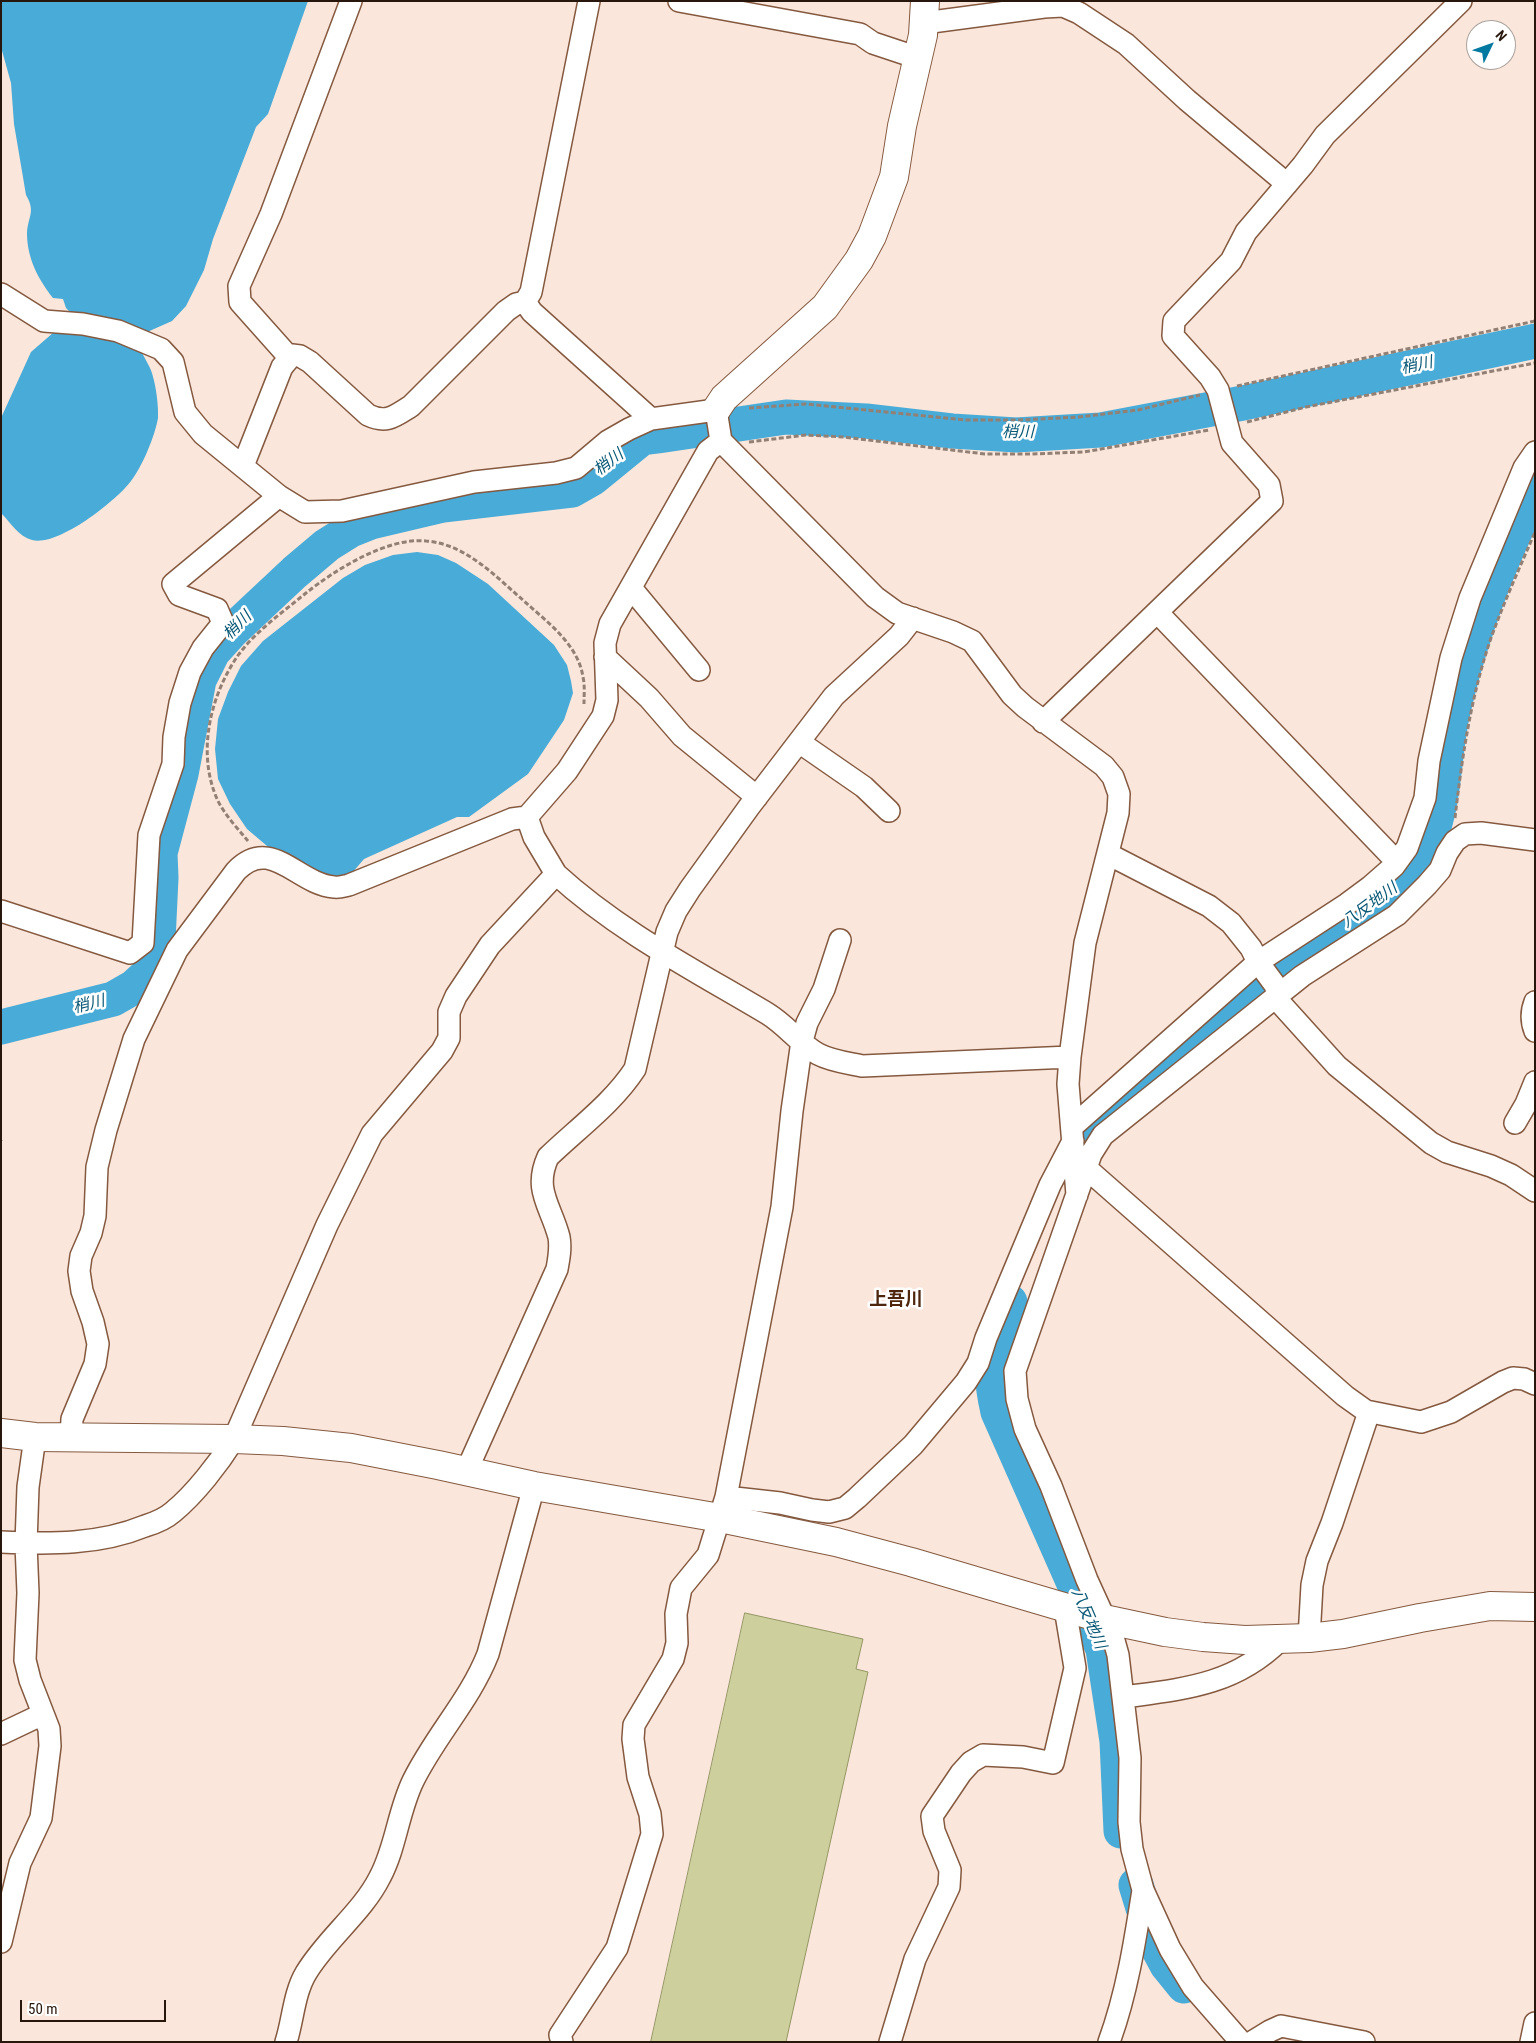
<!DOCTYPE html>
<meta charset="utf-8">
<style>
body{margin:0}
#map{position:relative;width:1536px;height:2043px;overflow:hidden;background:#fbe6db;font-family:"Roboto Condensed",sans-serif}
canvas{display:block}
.frame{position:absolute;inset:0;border:2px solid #27160b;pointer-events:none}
.north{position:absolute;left:1466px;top:20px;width:50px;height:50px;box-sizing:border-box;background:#fff;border:1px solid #a9a29d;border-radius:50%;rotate:48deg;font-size:14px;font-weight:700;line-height:20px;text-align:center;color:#27160b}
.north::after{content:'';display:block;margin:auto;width:18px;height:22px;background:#0279a1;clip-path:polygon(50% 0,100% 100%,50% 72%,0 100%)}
.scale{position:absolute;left:20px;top:2000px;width:146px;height:22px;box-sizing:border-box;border:2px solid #27160b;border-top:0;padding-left:6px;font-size:15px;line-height:18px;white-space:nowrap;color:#27160b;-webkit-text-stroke:4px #fff;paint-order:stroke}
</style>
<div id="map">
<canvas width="1536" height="2043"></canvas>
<div class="frame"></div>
<div class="north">N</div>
<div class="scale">50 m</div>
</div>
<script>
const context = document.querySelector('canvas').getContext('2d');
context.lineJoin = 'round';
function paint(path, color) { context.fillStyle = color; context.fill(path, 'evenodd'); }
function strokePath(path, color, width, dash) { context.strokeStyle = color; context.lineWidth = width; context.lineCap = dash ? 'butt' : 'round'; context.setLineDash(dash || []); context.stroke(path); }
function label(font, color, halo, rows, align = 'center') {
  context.font = font + ' "Roboto Condensed","Noto Sans JP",sans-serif'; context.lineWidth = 5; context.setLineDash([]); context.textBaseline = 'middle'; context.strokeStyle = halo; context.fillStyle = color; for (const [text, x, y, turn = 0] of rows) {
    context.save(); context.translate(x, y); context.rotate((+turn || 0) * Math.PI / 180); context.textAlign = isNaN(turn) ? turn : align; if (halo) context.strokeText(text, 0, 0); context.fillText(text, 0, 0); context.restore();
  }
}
paint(new Path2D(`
 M1 1H308L268 114 256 127 213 239 204 270 186 306 172 321 145 333 105 317 71 313 66 308 63 299 53 298C38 279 27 258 27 233 28 216 36 212 26 195L14 124 11 83 1 47Z
 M54 332 101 336 140 349C143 355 146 360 149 366 155 377 159 405 158 418 155 436 142 467 131 481 116 501 58 547 32 540 19 537 10 522 1 513V418L31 352Z
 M417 552 438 555 456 563 488 584 554 645 567 665 571 681 573 693 564 720 528 774 469 817H457L364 859 352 873 329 878 273 851 247 829 230 804 218 779 215 749 218 719 228 692 241 666 263 641 343 578 365 565 393 555Z`), '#49abd7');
strokePath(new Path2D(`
 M1 1027 113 999 134 987 146 976 154 963 158 941 161 878 160 853 181 774 199 680 213 652 232 631 295 572 327 545 351 530 371 522 443 505 572 490 593 478 642 438 658 436 786 417 866 421 952 431 1016 435 1101 430 1243 403 1535 341
 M1083 1134C1119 1099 1156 1066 1193 1033 1209 1020 1224 1005 1241 993 1265 974 1290 958 1316 942 1355 918 1398 897 1421 857 1446 814 1442 763 1452 716 1469 637 1499 562 1535 490
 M1010 1302C992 1346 987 1365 998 1412L1103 1649 1117 1741 1121 1831
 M1136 1885 1152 1937 1167 1965 1184 1986`), '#49abd7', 35);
const building = new Path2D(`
 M745 1613 863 1639 856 1669 868 1672 786 2042H651Z`);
paint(building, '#cdd09c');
strokePath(building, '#939664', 1);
const street = new Path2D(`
 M589 1 531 292 525 302 532 312 651 419
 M679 1 860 34 873 43 918 58
 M924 23 1044 7 1063 6 1079 13 1126 44 1187 100 1287 184
 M1 294 44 321 83 324 118 331 161 349 173 362 185 412 203 434 279 496 305 512 342 511 474 482 556 473 576 468 608 441 629 429 651 419 716 410 721 441 875 597 897 613 953 632 972 641 1012 695 1025 707 1104 766 1113 777 1119 794 1118 813 1085 943 1070 1057 1068 1084 1077 1195
 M289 357 240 302 239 286 271 214 351 1
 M243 466 282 367 292 355 300 356 310 362 368 415C387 424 395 416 411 406L506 311 516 304 525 302
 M631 588 699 670
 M1157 612 1397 862
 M605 657 649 698 682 736 757 797
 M1043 722 1272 501 1269 485 1232 443 1218 390 1210 377 1173 336 1174 321 1231 261 1246 232 1303 165 1325 135 1461 1
 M799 742 864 787 889 811
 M1108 854 1209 906 1231 923 1251 948 1258 962 1275 985 1281 1004 1337 1066 1431 1143 1447 1152 1491 1166 1511 1175 1535 1191
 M556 874C618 931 696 971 768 1014 786 1025 800 1044 818 1054 831 1061 848 1063 862 1066L1070 1057
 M1 911 130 953 143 943 149 835 173 764 174 737 180 703 190 672 203 648 223 623 217 609 179 595 173 584 279 496
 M1535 1002C1531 1012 1531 1021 1535 1031
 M1515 1123 1526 1104 1535 1082
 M1072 1127 1258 962 1347 904 1370 887 1394 866 1407 848 1425 798 1429 761 1451 658 1470 598 1524 468 1535 452
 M1086 1168 1345 1396 1366 1411 1421 1422 1451 1412 1503 1382 1513 1378 1524 1379 1535 1384
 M71 1437 72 1419 95 1364 98 1344 93 1322 82 1291 79 1271 81 1256 91 1233 95 1216 97 1167 106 1130 134 1039 177 950 236 871C271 835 297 884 334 887 339 888 344 886 349 885L512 819 527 817
 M466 1472 557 1269C559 1258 561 1248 559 1237 551 1206 533 1190 548 1157 577 1129 613 1103 635 1069L667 932 676 911 690 889 749 807 834 696 899 636 913 618
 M726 1497 782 1207 792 1111 802 1041 807 1023 824 989 840 940
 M1 1542C50 1544 99 1545 145 1526 155 1523 165 1519 173 1512 195 1494 219 1463 234 1439L327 1225 372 1134 442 1051 449 1038V1012L456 996 490 945 556 874 534 837 527 817 567 771 603 716 607 700 605 643 610 624 708 451 721 441
 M1309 1638 1312 1585 1317 1561 1332 1523 1369 1412
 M1124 1697C1184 1689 1235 1685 1280 1640
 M1 1734 43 1714
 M1 1942 20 1863 41 1818 50 1746 49 1729 30 1680 25 1660 28 1593 26 1544 28 1487 35 1437
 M286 2042C293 2020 294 1993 306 1973 327 1938 362 1913 380 1877 396 1847 398 1812 413 1781 435 1736 470 1700 488 1654L534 1486
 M562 2042 560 2035 617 1948 652 1834 650 1814 638 1777 633 1739 634 1725 673 1659 677 1643 676 1614 681 1588 708 1555 726 1497 780 1503 812 1510 829 1512 845 1508 857 1498 913 1445 966 1382 978 1363 986 1338 1050 1185 1073 1141
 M890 2042 915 1959 949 1887 950 1870 934 1831 932 1816 961 1773 971 1762 983 1755 1023 1757 1053 1763 1075 1668 1065 1608
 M1109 2042C1127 1993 1135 1941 1143 1890
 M1241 2042 1193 1987 1170 1949 1143 1890 1132 1849 1129 1822 1130 1758 1118 1655 1113 1637 1087 1580 1051 1486 1025 1429 1017 1399 1015 1371 1091 1154 1103 1135 1302 976 1397 915 1427 885 1440 870 1447 853 1455 841 1465 834 1481 833 1535 840
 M1252 2042 1270 2031 1281 2026 1364 2042
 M1531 2042 1535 2023`);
const secondary = new Path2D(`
 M716 410 724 398 825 307 859 260 872 236 894 177 902 126 923 35 925 1
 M1 1433 35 1437 234 1439 283 1441 351 1448 438 1465 534 1486 720 1518 836 1542 911 1562 1104 1619 1165 1632 1203 1637 1245 1640 1309 1638 1343 1634 1420 1618 1490 1606 1535 1607`);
strokePath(street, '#84593f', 24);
strokePath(secondary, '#84593f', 30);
strokePath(new Path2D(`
 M1237 386 1535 321
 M749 408 806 404 965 420H1018L1079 417 1138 410 1200 395
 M1247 422 1306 407 1535 363
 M749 442 806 435 843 437 985 454H1031L1084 452 1209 430
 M1455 818C1462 757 1471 696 1491 638 1504 602 1520 567 1535 532
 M248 841C238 829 225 815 218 801 196 754 210 695 239 654 257 630 283 612 306 593 335 570 387 537 426 541 466 544 495 576 524 601 547 622 578 644 583 677 585 686 584 695 584 704
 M1 1141V1140`), '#938075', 3, [5, 2.5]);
strokePath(street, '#fff', 21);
strokePath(secondary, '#fff', 28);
label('italic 16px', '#085876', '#fff', [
 ["梢川",1417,366,-12],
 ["梢川",1018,433],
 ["梢川",609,463,-37],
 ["梢川",238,626,-45],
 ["八反地川",1370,906,-36],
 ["梢川",89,1005,-14],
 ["八反地川",1088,1619,67]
]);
label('bold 18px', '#4d260d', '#fff', [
 ["上吾川",896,1300]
]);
</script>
